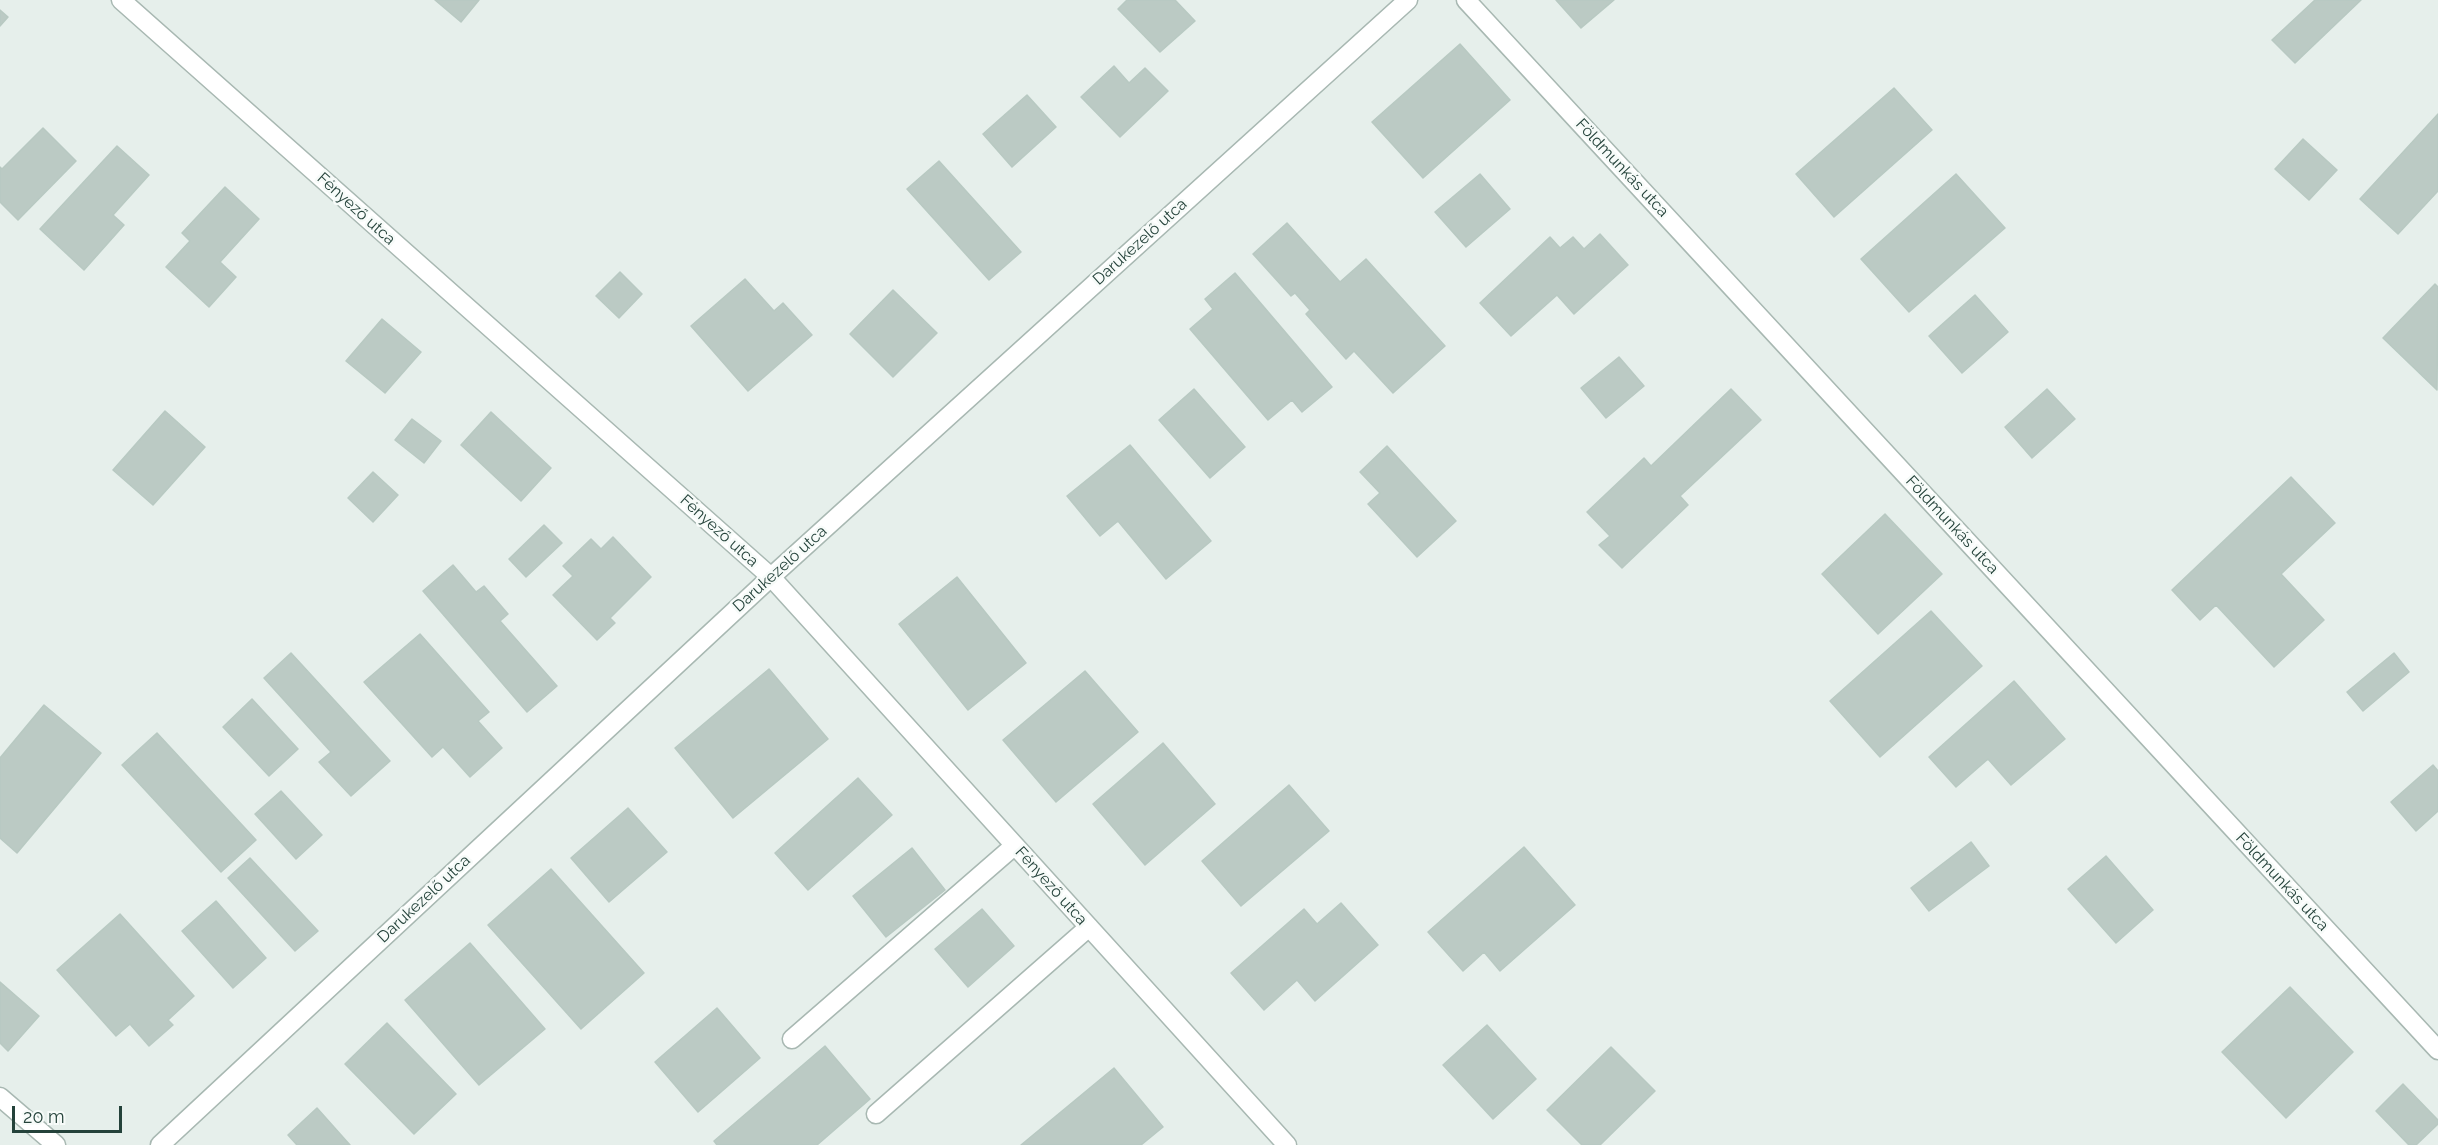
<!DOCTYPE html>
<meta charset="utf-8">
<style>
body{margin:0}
#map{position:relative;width:2438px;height:1145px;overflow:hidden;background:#e6efeb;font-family:Raleway,sans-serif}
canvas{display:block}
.scale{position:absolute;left:12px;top:1106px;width:110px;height:27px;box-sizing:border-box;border:3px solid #24423a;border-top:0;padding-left:8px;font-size:18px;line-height:21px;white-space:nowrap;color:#24423a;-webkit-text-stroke:4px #f7fbf9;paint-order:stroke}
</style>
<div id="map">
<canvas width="2438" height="1145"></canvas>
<div class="scale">20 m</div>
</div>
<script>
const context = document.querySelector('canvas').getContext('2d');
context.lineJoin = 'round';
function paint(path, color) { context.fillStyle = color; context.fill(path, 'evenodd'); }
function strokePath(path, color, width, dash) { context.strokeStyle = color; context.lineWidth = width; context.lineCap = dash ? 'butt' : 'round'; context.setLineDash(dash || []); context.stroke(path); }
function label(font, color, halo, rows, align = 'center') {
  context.font = font + ' Raleway,sans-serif'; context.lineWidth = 5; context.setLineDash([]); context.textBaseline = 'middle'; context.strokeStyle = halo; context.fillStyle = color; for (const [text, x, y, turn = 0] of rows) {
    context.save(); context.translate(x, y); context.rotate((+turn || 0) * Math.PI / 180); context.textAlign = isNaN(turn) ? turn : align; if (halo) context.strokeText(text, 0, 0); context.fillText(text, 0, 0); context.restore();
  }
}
const building = new Path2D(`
 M435 0H479L461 22Z
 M1127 0H1175L1195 21 1160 52 1118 9Z
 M1556 0H1614L1581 28Z
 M2315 0H2361L2295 63 2272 40Z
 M0 10 8 17 0 26Z
 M1460 44 1510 100 1423 178 1372 122Z
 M1114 66 1129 83 1145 68 1168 91 1120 137 1081 97Z
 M1894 88 1932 130 1834 217 1796 174Z
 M1027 95 1056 127 1012 167 983 134Z
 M2438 114V191L2398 234 2360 199Z
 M43 128 76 161 18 220 0 202V167L2 169Z
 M2303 139 2337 170 2309 200 2275 169Z
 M117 146 149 175 113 215 124 225 84 270 40 229Z
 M939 161 1021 252 989 280 907 189Z
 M1480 174 1510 209 1466 247 1435 212Z
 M1956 174 2005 228 1909 312 1861 259Z
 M225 187 259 219 220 262 236 277 209 307 166 267 190 241 182 233Z
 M1287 223 1340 282 1366 259 1445 346 1393 393 1354 351 1346 359 1306 314 1310 310 1295 293 1291 296 1253 254Z
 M1600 234 1628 265 1574 314 1557 295 1511 336 1480 303 1550 237 1560 248 1573 237 1584 249Z
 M620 272 642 294 619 318 596 296Z
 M1235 273 1332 387 1302 412 1292 400 1268 420 1190 329 1213 309 1205 299Z
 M745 279 774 311 783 303 812 335 748 391 691 326Z
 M2435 284 2438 287 2437 390 2383 338Z
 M893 290 937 333 893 377 850 334Z
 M1975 295 2008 332 1962 373 1929 336Z
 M382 319 421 352 385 393 346 361Z
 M1619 357 1644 386 1606 418 1581 388Z
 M1194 389 1245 447 1210 478 1159 420Z
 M1731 389 1761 420 1680 496 1688 505 1622 568 1599 545 1610 536 1587 512 1644 458 1651 466Z
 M2047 389 2075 419 2032 458 2005 427Z
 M165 411 205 447 153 505 113 470Z
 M491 412 551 468 521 501 461 445Z
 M412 419 441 441 424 463 395 440Z
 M1130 445 1211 541 1166 579 1118 521 1100 536 1067 496Z
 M1387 446 1456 521 1417 557 1368 504 1380 493 1360 472Z
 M373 472 398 495 373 522 348 498Z
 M2291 477 2335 523 2281 574 2324 620 2274 667 2216 605 2200 620 2172 590Z
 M1885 514 1942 574 1878 634 1822 574Z
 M544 525 562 543 526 577 509 559Z
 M613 537 651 577 610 618 615 623 597 640 553 595 573 576 563 566 591 539 601 549Z
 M453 565 476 592 484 586 508 614 500 621 557 686 527 712 423 591Z
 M957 577 1026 663 968 710 899 624Z
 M1931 611 1982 666 1880 757 1830 701Z
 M420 634 489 712 478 721 502 748 470 777 443 747 432 757 364 682Z
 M291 653 390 761 351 796 319 762 331 752 264 678Z
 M2394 653 2409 672 2363 711 2347 692Z
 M769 669 828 739 733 818 675 748Z
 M1085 671 1138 732 1056 802 1003 740Z
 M2014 681 2065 739 2011 785 1988 759 1956 787 1929 757Z
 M252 699 298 749 269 776 223 727Z
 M44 705 101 753 17 853 0 838V758Z
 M157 733 256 840 221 872 122 765Z
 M1163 743 1215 804 1145 865 1093 804Z
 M2433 765 2438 771V811L2416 831 2391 802Z
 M858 778 892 815 808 890 775 853Z
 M1289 785 1329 831 1241 906 1202 861Z
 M281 791 322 835 296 859 255 814Z
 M628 808 667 852 609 902 571 858Z
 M1971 842 1989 866 1929 911 1911 888Z
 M1524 847 1575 905 1500 971 1484 952 1463 971 1428 932Z
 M912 848 945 890 886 937 853 896Z
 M2106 856 2153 910 2116 943 2068 889Z
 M250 858 318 931 295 951 228 878Z
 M551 869 644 973 581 1029 488 925Z
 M216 901 266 958 233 988 182 931Z
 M1341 903 1378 945 1315 1001 1297 980 1264 1010 1231 973 1304 909 1317 924Z
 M982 909 1014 946 968 987 935 949Z
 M120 914 194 996 168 1020 173 1025 149 1046 130 1024 116 1036 57 970Z
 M470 943 545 1029 479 1085 405 1000Z
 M0 982 39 1016 8 1051 0 1043Z
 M2290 987 2353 1052 2286 1118 2222 1052Z
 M717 1008 760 1058 698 1112 655 1062Z
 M387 1023 456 1094 414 1134 345 1064Z
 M1487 1025 1536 1079 1493 1119 1443 1065Z
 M825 1046 870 1099 817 1145H717L714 1141Z
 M1611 1047 1655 1091 1600 1145H1582L1547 1110Z
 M1114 1068 1163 1127 1141 1145H1021Z
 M2403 1084 2438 1120V1124L2416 1145H2409L2376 1111Z
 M317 1108 350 1145H297L288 1135Z`);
paint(building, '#bbcac4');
strokePath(building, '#b8c9c2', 1.5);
const minor = new Path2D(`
 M121 0 771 577 1287 1145
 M1466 0 2438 1050
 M792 1039 1014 846
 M0 1097 56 1145
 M876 1114 1089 927
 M160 1145 771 577 1408 0`);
strokePath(minor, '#a8b8b2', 21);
strokePath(minor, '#fff', 18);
label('16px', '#24423a', '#f7fbf9', [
 ["Földmunkás utca",1622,168,47],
 ["Fényező utca",356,209,42],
 ["Darukezelő utca",1140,242,-42],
 ["Földmunkás utca",1952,525,47],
 ["Fényező utca",719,531,42],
 ["Darukezelő utca",780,569,-42],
 ["Földmunkás utca",2282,882,47],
 ["Fényező utca",1051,886,48],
 ["Darukezelő utca",424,899,-43]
]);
</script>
